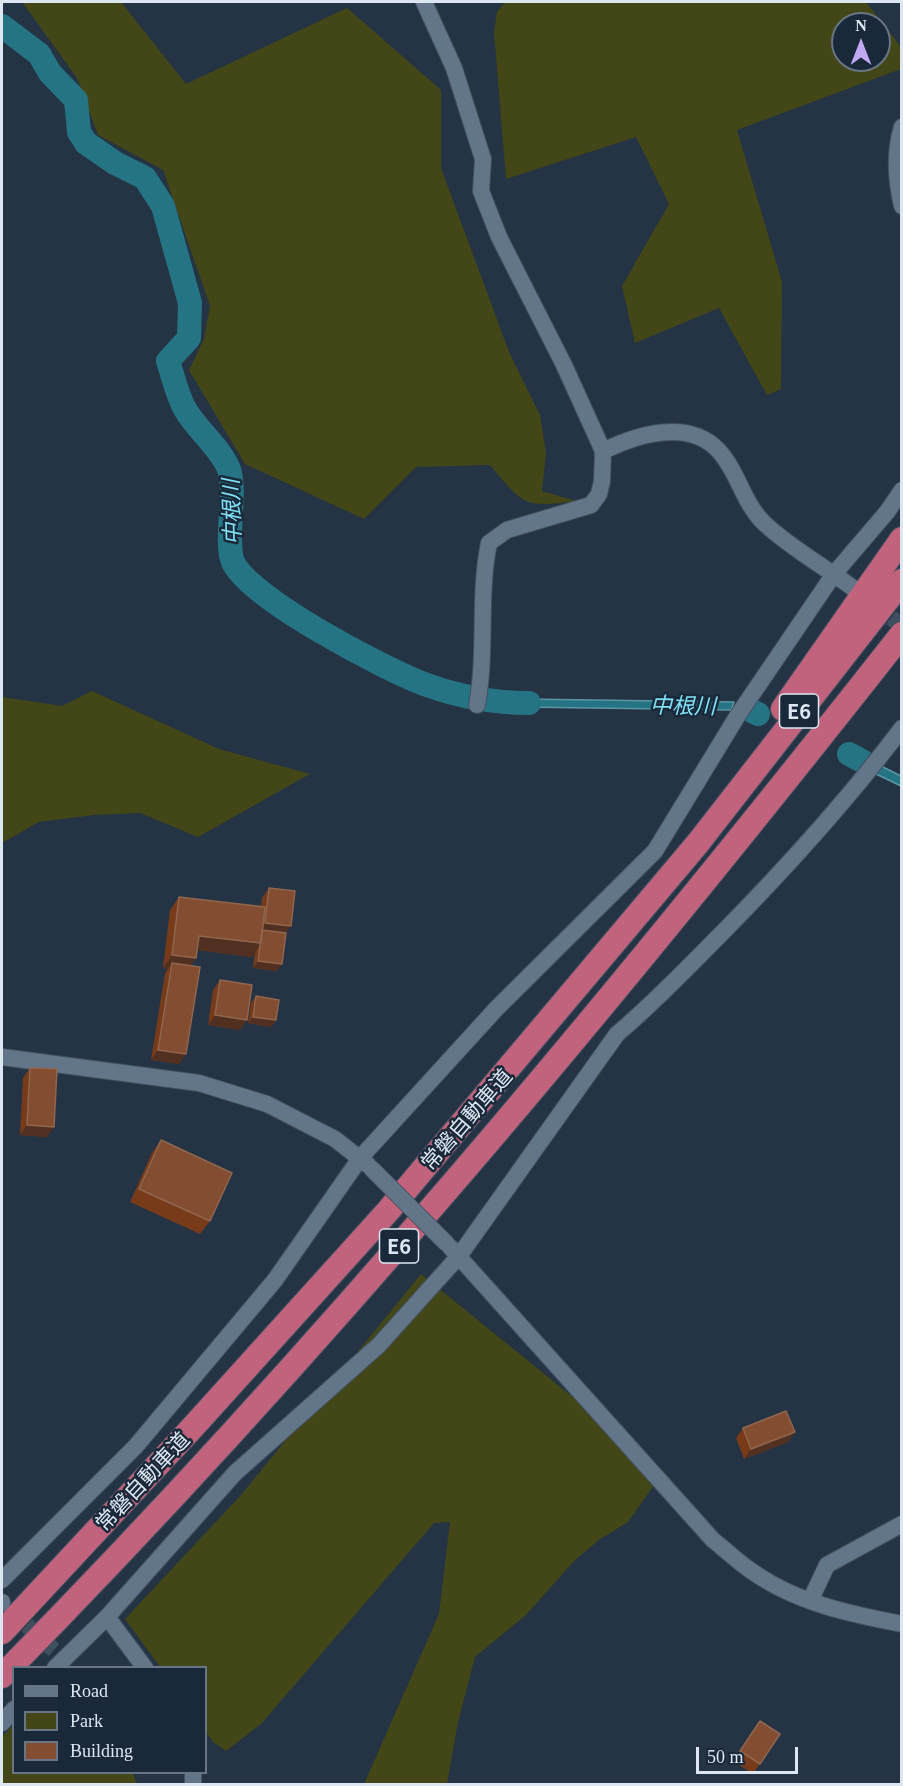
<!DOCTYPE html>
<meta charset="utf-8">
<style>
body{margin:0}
#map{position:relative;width:903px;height:1786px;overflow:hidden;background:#243445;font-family:Georgia,serif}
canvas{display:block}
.frame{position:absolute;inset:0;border:3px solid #dde7f2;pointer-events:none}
.legend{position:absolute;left:12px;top:1666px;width:195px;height:108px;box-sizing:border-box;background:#1a293a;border:2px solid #687584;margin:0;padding:8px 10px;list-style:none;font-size:18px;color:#dde7f2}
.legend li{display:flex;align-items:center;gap:12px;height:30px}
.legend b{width:30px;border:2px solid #687584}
.north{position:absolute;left:831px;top:12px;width:60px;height:60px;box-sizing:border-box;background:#1a293a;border:2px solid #687584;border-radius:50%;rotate:0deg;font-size:16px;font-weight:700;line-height:24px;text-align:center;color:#dde7f2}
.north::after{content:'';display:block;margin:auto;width:21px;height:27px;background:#c0a8f3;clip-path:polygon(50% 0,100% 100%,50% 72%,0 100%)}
.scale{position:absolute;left:696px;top:1747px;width:102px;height:27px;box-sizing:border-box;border:3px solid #dde7f2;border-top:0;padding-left:8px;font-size:18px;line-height:21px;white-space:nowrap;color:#dde7f2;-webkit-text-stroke:4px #1a293a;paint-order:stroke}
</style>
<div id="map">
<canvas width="903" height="1786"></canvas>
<div class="frame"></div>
<ul class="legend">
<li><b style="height:8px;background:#637588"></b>Road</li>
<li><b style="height:16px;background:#434616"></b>Park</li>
<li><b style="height:16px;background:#824d31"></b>Building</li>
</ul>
<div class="north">N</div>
<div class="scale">50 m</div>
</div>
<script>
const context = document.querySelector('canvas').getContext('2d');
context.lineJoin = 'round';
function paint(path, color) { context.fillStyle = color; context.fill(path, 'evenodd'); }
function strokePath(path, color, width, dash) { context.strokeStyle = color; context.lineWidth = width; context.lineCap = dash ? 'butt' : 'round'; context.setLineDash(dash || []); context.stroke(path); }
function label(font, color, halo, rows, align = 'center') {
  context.font = font + ' Georgia,"Noto Sans JP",serif'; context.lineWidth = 5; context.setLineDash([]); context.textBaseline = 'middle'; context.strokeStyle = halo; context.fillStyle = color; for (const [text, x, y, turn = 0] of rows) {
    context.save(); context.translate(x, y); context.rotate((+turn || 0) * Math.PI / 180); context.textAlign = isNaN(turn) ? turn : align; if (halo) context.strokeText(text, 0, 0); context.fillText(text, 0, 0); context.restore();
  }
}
paint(new Path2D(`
 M22 2H121L186 84 347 8 441 90V168L509 352 540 415 546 453 542 491 576 501C524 508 523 505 490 465L416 467 364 519 245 464 189 370 204 339 210 306 163 170 98 135 77 78Z
 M505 2H866L901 47V69L737 130 782 282 781 389 767 395 719 308 635 343 622 286 669 204 636 137 506 179 494 32 497 12ZM843 24H879V60H843Z
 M92 691 219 749 310 774 198 837 140 813 94 815 39 822 2 843V697L62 706Z
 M421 1274 664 1471 628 1522 600 1539 575 1560 526 1615 475 1657 458 1722 447 1784H364L439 1614 450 1522 434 1523 261 1724 226 1751 213 1742 206 1732V1668L160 1667 125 1619 241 1495Z
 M13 1725 14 1772 133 1773 137 1784H2V1737Z`), '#434616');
const water = new Path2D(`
 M497 698 523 699 734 702 731 710 522 707 496 706Z
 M879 765 901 776V786L874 773Z`);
paint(water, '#257483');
strokePath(water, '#5c96a4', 1.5);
strokePath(new Path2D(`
 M2 26 39 54 50 73 76 100 79 132 86 143 115 163 145 178 163 206 190 303 189 338 168 361C173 376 177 395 185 409 196 429 218 445 228 467 238 489 224 540 233 562 250 599 386 670 427 685 460 697 494 703 529 703
 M752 711 758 714
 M849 754 862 761`), '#257483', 24);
strokePath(new Path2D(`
 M872 603 902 626
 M9 1609 54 1650`), '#404f5f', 16, [16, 8]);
const minor = new Path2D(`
 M424 2 454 68 483 159 481 191 499 237 564 365 603 451 602 481 599 494 591 505 507 530 489 543C478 596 487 651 477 705
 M902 127C894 153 896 180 902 206
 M603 451C636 435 688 418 718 450 738 471 743 503 764 523 789 547 825 567 853 588
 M2 1057 199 1083 267 1104 335 1139 368 1165
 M451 1248 713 1540C727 1551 739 1563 753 1572 797 1603 850 1614 902 1624
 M2 1580 136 1446 275 1280 361 1157 496 1009 655 851 738 715 834 574 887 512 902 490
 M810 1601 827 1565 902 1524
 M2 1602V1603
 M107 1617 145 1668
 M55 1668 107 1617 235 1473 379 1345 459 1256 617 1034C655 1002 688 967 723 932 787 867 847 801 902 728
 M2 1723 14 1709
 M193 1772V1784`);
const highway = new Path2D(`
 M783 709 902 539
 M2 1632 192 1428 388 1211 698 843 902 581
 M2 1676C324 1349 618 995 902 634`);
strokePath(minor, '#42505f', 18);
strokePath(highway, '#42505f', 26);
strokePath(minor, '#637588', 16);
strokePath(highway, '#c1637c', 24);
const minorBridge = new Path2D(`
 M371 1168 447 1244`);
strokePath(minorBridge, '#42505f', 18, []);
strokePath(minorBridge, '#637588', 16);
paint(new Path2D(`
 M269 888 286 933 277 971 253 968 255 951 252 957 197 950 191 966 179 1064 151 1060 165 973 168 969 163 968 170 910 179 897 261 906 262 898Z
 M220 980 247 1020 240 1030 208 1025 213 990Z
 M256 996 276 1020 271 1027 248 1023 251 1003Z
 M30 1068 47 1137 20 1135 23 1078Z
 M161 1140 210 1221 200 1234 130 1202 152 1153Z
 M743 1428 795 1432 788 1442 744 1459 736 1438Z
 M760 1721 780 1734 753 1774 733 1761Z`), '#773b19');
paint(new Path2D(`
 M265 923 291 926 284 935 258 932Z
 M199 936 261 943 252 957 189 949Z
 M172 955 196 958 187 971 172 963 168 969 163 968Z
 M258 961 282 964 277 971 253 968Z
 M215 1015 247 1020 240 1030 208 1025Z
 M253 1017 276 1020 271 1027 248 1023Z
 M158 1050 186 1054 179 1064 151 1060Z
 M27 1125 54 1127 47 1137 20 1135Z
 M795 1432 788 1442 744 1459 751 1449Z`), '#513021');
const building = new Path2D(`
 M269 888 295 891 291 926 265 923Z
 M179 897 265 907 261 943 199 936 196 958 172 955Z
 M262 930 286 933 282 964 258 961Z
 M172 963 200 967 186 1054 158 1050Z
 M220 980 252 985 247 1020 215 1015Z
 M256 996 279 1000 276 1020 253 1017Z
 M30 1068 57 1069 54 1127 27 1125Z
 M161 1140 232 1173 210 1221 139 1189Z
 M786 1411 795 1432 751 1449 743 1428Z
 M760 1721 780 1734 760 1764 740 1751Z`);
paint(building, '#824d31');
strokePath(building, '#90664f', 1.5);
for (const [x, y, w] of [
 [799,711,39],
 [399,1246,39]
]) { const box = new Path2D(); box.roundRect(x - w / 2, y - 17, w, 34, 4.5); context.fillStyle = '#1a293a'; context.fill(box); strokePath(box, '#dde7f2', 1.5); }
label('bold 20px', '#dde7f2', null, [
 ["E6",799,711],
 ["E6",399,1246]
]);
label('21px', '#dde7f2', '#1a293a', [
 ["常磐自動車道",466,1119,-49],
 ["常磐自動車道",142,1481,-47]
]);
label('italic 22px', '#7fe0f5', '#1a293a', [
 ["中根川",231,512,-92],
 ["中根川",683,705,1]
]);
</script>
